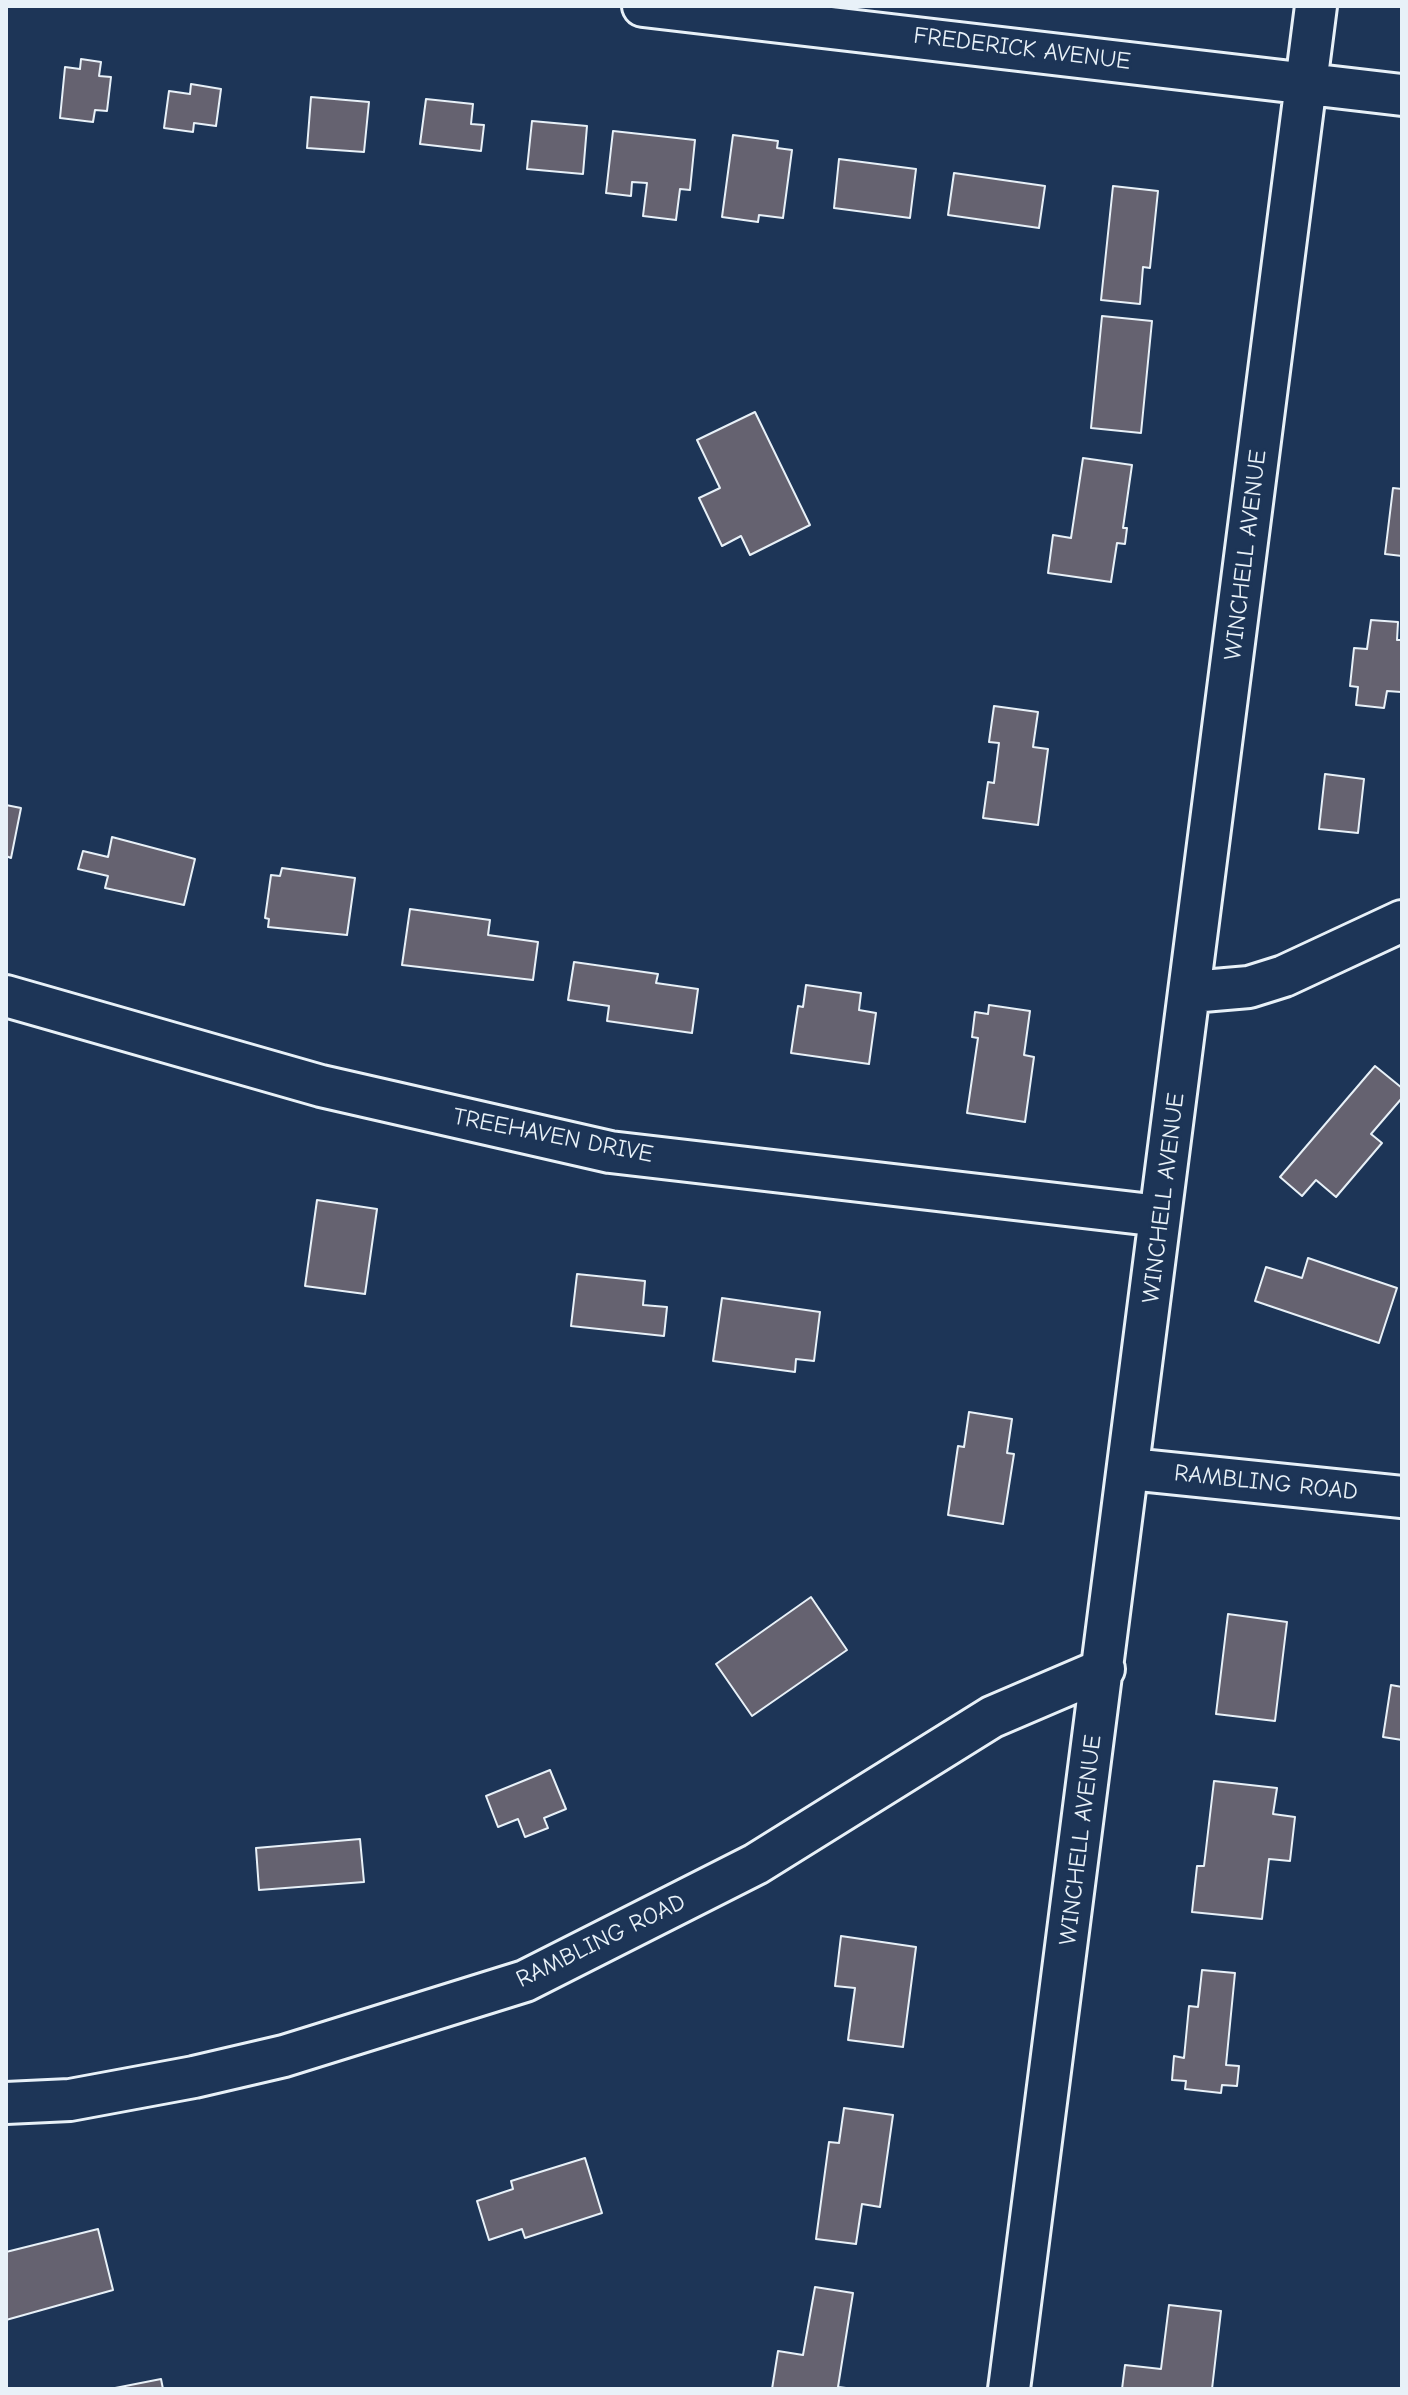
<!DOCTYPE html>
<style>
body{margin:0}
#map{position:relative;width:1408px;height:2395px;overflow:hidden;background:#1d3557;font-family:"Comic Neue",sans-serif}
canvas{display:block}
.frame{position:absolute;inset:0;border:8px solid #e8f1f8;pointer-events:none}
</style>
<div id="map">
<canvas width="1408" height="2395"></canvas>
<div class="frame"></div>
</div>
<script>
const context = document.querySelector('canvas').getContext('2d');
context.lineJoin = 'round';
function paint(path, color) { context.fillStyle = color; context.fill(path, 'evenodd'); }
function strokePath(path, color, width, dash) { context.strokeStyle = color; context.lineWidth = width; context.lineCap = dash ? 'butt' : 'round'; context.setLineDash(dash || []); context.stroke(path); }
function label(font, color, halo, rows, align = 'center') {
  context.font = font + ' "Comic Neue",sans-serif'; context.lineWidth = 6; context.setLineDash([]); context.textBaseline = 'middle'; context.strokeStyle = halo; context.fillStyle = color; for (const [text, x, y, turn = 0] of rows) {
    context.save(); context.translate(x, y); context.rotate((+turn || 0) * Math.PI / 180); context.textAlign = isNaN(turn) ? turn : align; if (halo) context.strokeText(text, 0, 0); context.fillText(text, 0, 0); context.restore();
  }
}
const building = new Path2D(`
 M81 59 101 62 99 76 111 77 107 111 95 110 93 122 60 118 65 67 80 69Z
 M191 84 221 89 216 126 194 123 193 132 164 128 169 91 190 94Z
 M311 97 369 102 364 152 307 148Z
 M426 99 473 104 471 124 484 125 481 151 420 144Z
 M532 121 587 126 583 174 527 169Z
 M613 131 695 140 690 190 680 189 676 220 643 216 647 183 632 182 631 196 606 193Z
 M733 135 778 141 777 148 792 150 783 218 759 215 758 222 722 217Z
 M839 159 916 169 910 218 834 208Z
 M954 173 1045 186 1039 228 948 215Z
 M1113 186 1158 191 1150 268 1143 267 1140 304 1101 300Z
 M1102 316 1152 321 1141 433 1091 428Z
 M755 412 810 525 750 555 741 536 722 546 699 498 720 488 697 440Z
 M1083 458 1132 465 1123 528H1127L1125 544 1117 543 1111 582 1048 573 1053 535 1071 538Z
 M1393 488 1402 489V556L1385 554Z
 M1371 620 1398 622 1397 640H1402L1401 692 1387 691 1384 708 1356 705 1358 687 1350 686 1354 648 1367 649Z
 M994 706 1038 712 1033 747 1048 749 1038 825 983 818 988 782 994 783 999 743 989 742Z
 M1325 774 1364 779 1358 833 1319 829Z
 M6 805 21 808 11 858 6 856Z
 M112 837 195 859 184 905 105 888 108 876 78 869 83 851 108 857Z
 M282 868 355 878 347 935 268 927 269 919 265 918 271 875 280 876Z
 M410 909 490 920 488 935 538 942 533 980 402 965Z
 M574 962 658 974 656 983 698 989 692 1033 607 1021 609 1006 568 1000Z
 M806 985 861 993 859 1010 876 1013 869 1064 791 1053 798 1006 803 1007Z
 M989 1005 1030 1011 1024 1055 1034 1057 1025 1122 967 1113 978 1038 972 1037 975 1012 988 1014Z
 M1375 1066 1402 1088V1098L1371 1134 1382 1143 1336 1197 1316 1180 1302 1196 1280 1177Z
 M317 1200 377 1209 365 1294 305 1286Z
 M1308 1258 1397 1288 1379 1343 1255 1301 1266 1267 1302 1278Z
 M577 1274 645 1281 643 1305 667 1307 664 1336 571 1326Z
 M722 1298 820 1312 814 1361 796 1359 795 1372 713 1361Z
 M969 1412 1012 1419 1007 1453 1014 1454 1003 1524 948 1515 958 1446 964 1447Z
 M811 1597 847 1650 752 1716 716 1664Z
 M1228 1614 1287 1622 1275 1721 1216 1714Z
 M1391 1685 1402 1687V1740L1383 1737Z
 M550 1770 566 1809 544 1818 548 1828 525 1837 518 1819 498 1827 486 1796Z
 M1214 1781 1277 1788 1273 1814 1295 1817 1290 1861 1269 1859 1262 1919 1192 1912 1197 1866H1204Z
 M360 1839 364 1882 259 1890 256 1848Z
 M841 1936 916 1947 903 2047 848 2040 855 1988 835 1986Z
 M1202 1970 1235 1973 1226 2065 1239 2066 1237 2086 1222 2085 1221 2093 1185 2089 1186 2081 1172 2080 1174 2056 1184 2058 1189 2006 1198 2007Z
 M844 2108 893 2115 880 2207 862 2204 856 2244 816 2239 829 2142 839 2143Z
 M585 2158 602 2213 525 2238 522 2229 489 2240 477 2201 513 2189 511 2181Z
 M98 2229 113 2290 6 2320V2252Z
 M815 2287 853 2293 838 2387 854 2389H772L778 2351 803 2355Z
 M1169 2305 1221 2311 1212 2389H1122L1125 2365 1161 2369Z
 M161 2379 163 2389H110Z`);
paint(building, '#656270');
strokePath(building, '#e8f1f8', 2);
const minor = new Path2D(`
 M643 6 1402 95
 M1191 992 1249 987 1284 976 1402 921
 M6 996 321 1086 610 1152 1160 1216
 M1130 1469 1402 1497
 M6 2103 70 2100 194 2077 284 2056 525 1981 756 1864 992 1717 1104 1669
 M1009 2389 1316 6`);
strokePath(minor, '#e8f1f8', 46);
strokePath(minor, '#1d3557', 40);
label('24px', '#e8f1f8', '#1d3557', [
 ["FREDERICK AVENUE",1022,49,7],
 ["WINCHELL AVENUE",1246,555,-83],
 ["TREEHAVEN DRIVE",553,1136,11],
 ["WINCHELL AVENUE",1164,1198,-83],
 ["RAMBLING ROAD",1266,1483,6],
 ["WINCHELL AVENUE",1081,1840,-83],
 ["RAMBLING ROAD",601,1941,-26]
]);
</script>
